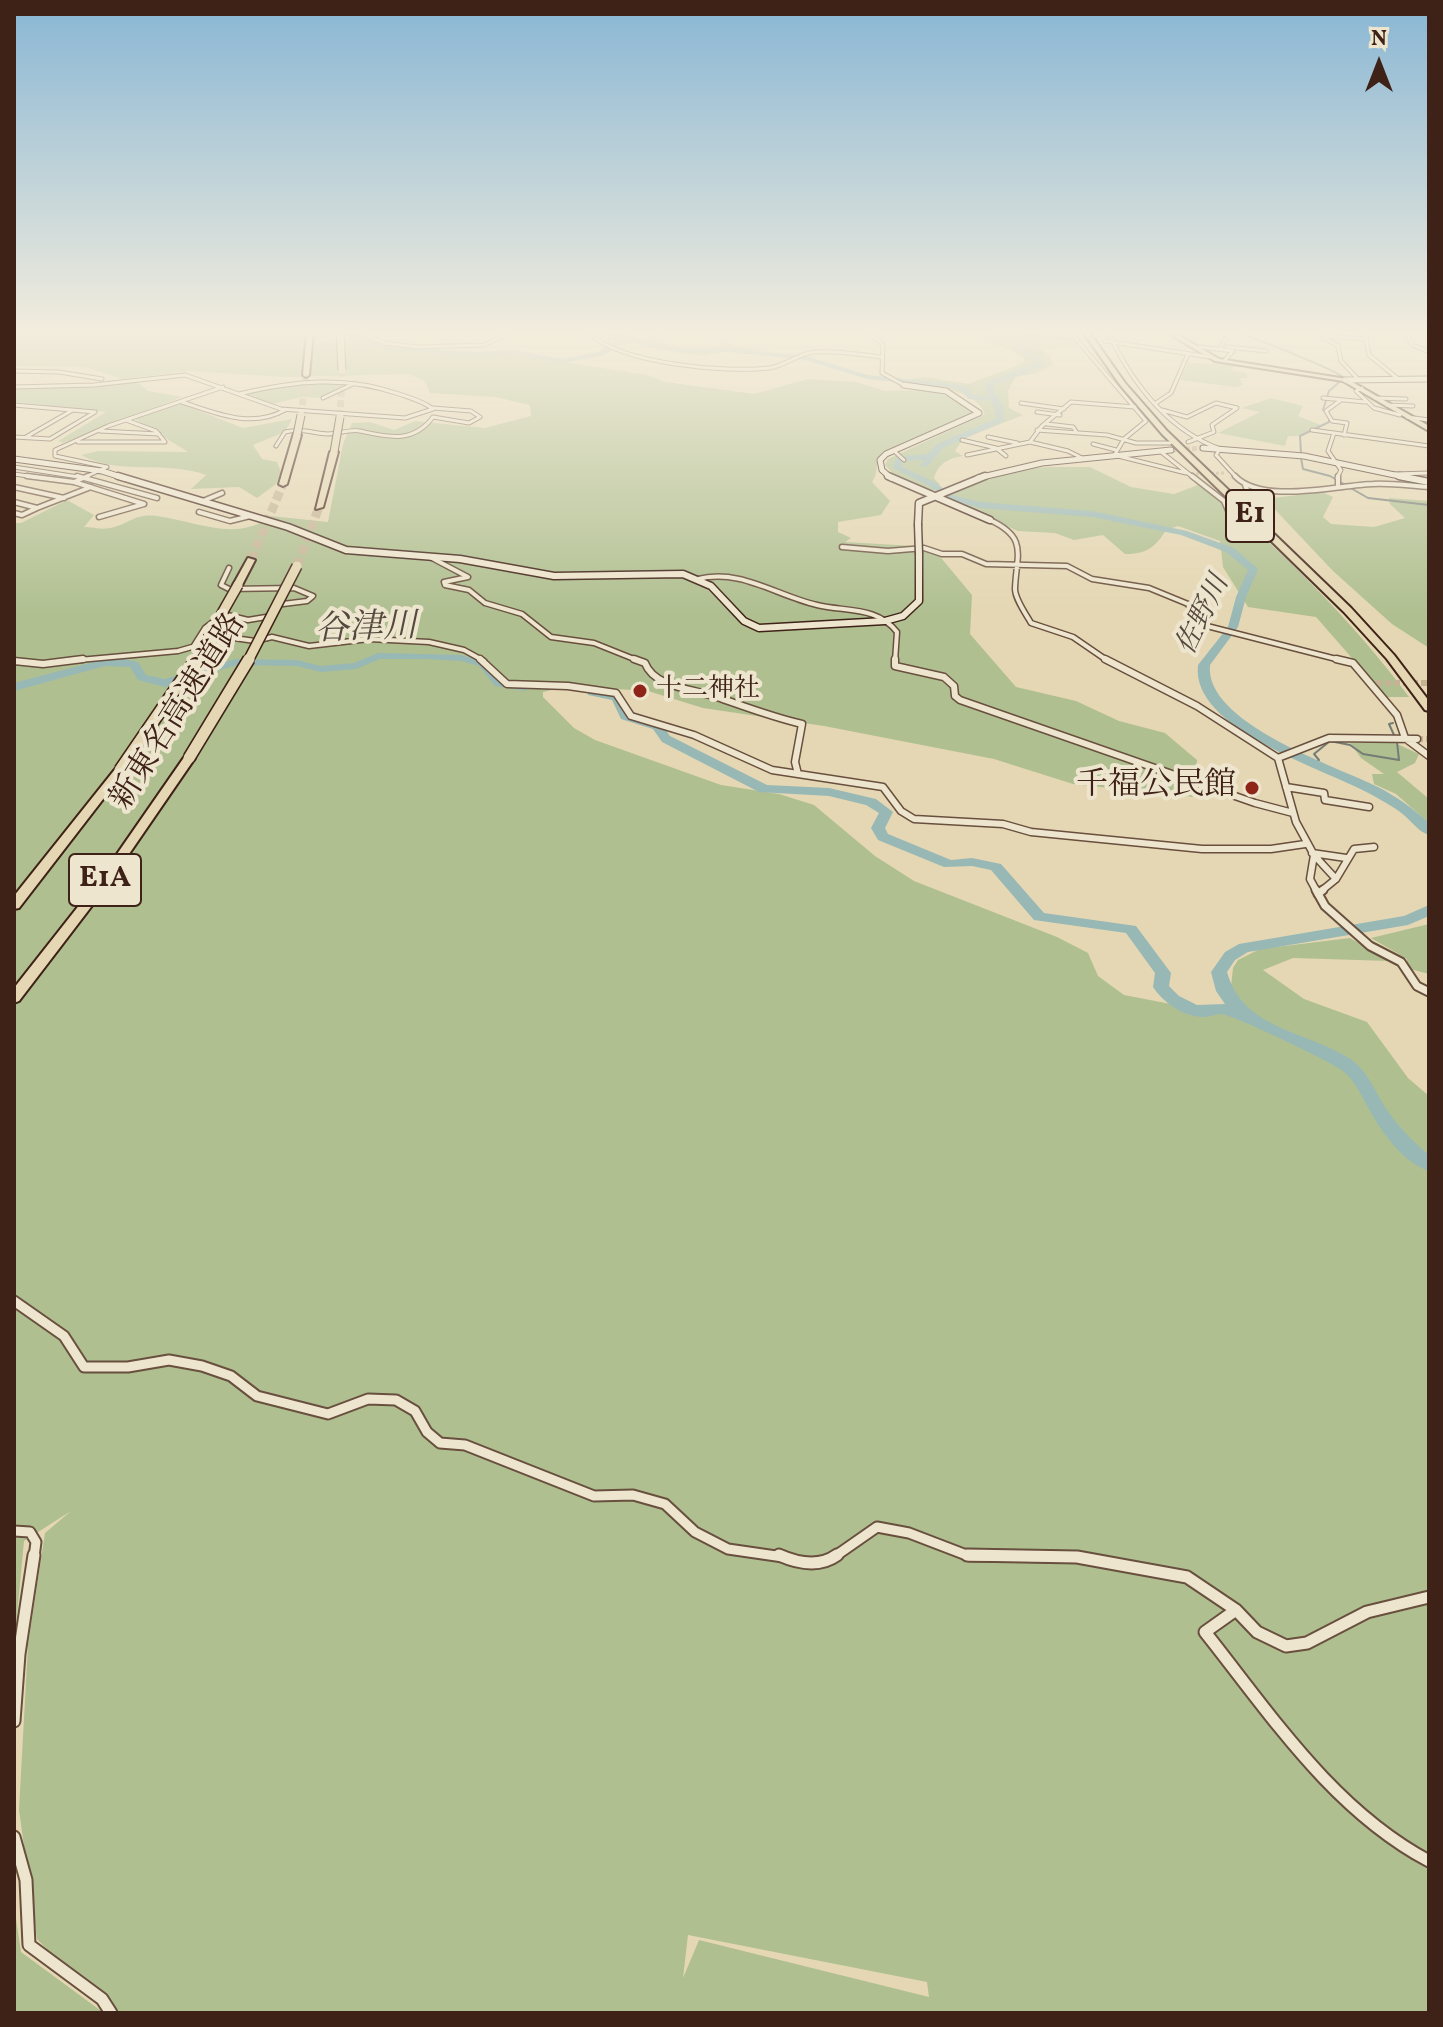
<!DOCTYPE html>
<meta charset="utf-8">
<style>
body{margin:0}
#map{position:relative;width:1443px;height:2027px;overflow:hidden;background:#e5d7b3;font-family:Vollkorn,serif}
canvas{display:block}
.frame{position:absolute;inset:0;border:16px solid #3f2217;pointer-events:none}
.north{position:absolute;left:1339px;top:24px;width:80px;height:80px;-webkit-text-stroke:6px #eee5ce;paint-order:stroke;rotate:0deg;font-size:22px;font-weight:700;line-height:32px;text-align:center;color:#3f2217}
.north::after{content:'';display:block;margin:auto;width:28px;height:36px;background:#3f2217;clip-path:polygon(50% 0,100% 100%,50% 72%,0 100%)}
</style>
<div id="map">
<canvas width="1443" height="2027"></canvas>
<div class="frame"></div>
<div class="north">N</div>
</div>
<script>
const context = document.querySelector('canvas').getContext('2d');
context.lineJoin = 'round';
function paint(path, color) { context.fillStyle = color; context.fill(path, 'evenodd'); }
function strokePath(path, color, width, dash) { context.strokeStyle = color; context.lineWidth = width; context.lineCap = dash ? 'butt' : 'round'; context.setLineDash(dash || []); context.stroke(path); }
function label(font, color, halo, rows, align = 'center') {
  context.font = font + ' Vollkorn,"Noto Serif JP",serif'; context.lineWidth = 8; context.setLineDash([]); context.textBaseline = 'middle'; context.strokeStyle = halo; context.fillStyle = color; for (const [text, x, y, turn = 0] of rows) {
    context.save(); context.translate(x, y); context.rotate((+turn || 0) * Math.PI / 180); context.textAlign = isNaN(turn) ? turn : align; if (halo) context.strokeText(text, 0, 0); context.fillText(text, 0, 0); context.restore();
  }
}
paint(new Path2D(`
 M14 332H289L323 342 356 335 405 350 511 354 648 375 665 382 754 394 808 379 856 382 885 391 931 390 955 399 975 413C962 420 886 449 882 453 875 461 879 473 872 482L890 501 881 515 838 522V532L851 538 845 542 932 547 972 595 970 634 1016 687 1076 701 1119 721 1165 733 1197 760 1194 797 1073 784 994 759 824 726 703 708 648 691 568 686 543 692V697L574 728 595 740 721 785 779 794 814 805 875 856 914 881 1057 937 1088 953 1098 976 1124 995 1228 1015 1233 968 1238 960 1260 949 1350 938 1389 961 1293 958 1263 970 1304 999 1367 1022 1408 1078 1429 1096V2013H108L37 1939 19 1810 28 1645 45 1533 71 1511 24 1541 14 1647V523H21L67 500 94 515 84 527C92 527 102 530 110 528 128 525 134 513 157 516 195 521 237 543 271 516L328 522 343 444 352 423 370 422 394 430 415 421 485 428 531 416 530 405 495 397 430 393 425 381 409 374 284 377 188 371 122 379 85 367 14 366ZM688 1935 927 1982 929 1997 699 1940 683 1978Z
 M661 333 664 343C682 347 702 351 719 345L717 341 728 340 734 346 776 351 732 350 702 356 639 346 640 341 606 342 607 337 629 336 647 341 652 335Z
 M995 334 1058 337V342L1060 337 1074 339 1082 346H1058L1056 350 1038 346 1050 356 1053 365 1035 374 1016 376 1008 391 1009 408 1023 415 963 439 955 451 963 456C948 458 938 464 934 478L940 485 932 491 896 477 885 465 888 459 985 414C974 386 926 388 901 381L924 377 969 384C986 375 1008 372 1025 361 1014 346 995 350 982 337Z
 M1188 363 1235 365 1231 370 1246 373 1248 378H1240L1243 385 1235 387 1180 380Z
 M137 382 148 391 182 397 63 443 58 441 106 412 14 402V388Z
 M352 383 322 398 301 397 269 405 243 395 287 384Z
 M1271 398 1303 406 1298 416 1321 425 1298 436H1288L1285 446 1218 433 1260 412 1241 408Z
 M179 403 243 428 292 419 285 432 253 445 262 459 277 462 281 472 276 484 257 498 239 487 191 489 206 475C166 460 119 476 81 455L98 451 188 452 135 419Z
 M1047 467H1090L1131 487 1174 494 1203 483C1277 547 1351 618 1409 697H1386L1316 617 1248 607 1223 567 1220 541 1178 526 1166 530C1155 548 1146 554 1125 554L1103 535 1074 540 1055 533 1018 531 942 497C976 478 1009 471 1047 467Z
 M1322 492 1333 497 1323 517 1331 524 1374 527 1405 518 1390 504 1389 498 1429 501V648L1392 624 1333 571 1265 499Z
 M1350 743H1395L1419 754 1415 763 1397 772 1429 799V823L1396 794 1374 784 1372 774H1384L1361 758Z
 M1429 924V974L1406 968 1407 959 1371 938Z
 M14 1905 21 1952 104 2013H14Z`), '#afbf90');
strokePath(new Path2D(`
 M1235 332C1250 336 1339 371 1344 378L1329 391 1323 410 1326 412
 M599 334 628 336 641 342
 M1301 453 1300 436 1329 422V418
 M1301 458 1303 469 1330 476 1368 498 1429 505
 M1393 723 1389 724 1394 735
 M1315 763 1319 760 1314 754 1330 741 1350 745 1363 754 1399 760 1397 742`), '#747c76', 2);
paint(new Path2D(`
 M231 332 299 337 348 333 387 346 475 352 513 350 562 359 598 352 615 341 636 339 680 349 727 348 806 356 868 375 954 384 969 388 973 395 989 396 985 391 988 381 1035 363 1022 352 989 332C1009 332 1030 349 1044 363L1032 372 995 384 993 391 1003 405 1004 421 943 448 927 467 920 465 924 460 903 461 902 467 935 482 952 495 980 502 1092 511 1187 531 1234 548 1258 569 1246 597 1238 627 1210 665C1204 723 1336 766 1378 787 1397 797 1414 809 1429 823V835C1419 832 1413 823 1405 816 1396 808 1384 802 1374 796 1329 770 1190 730 1198 665L1228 627 1236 597 1248 570 1226 552 1181 535 1092 517 980 508 946 499 929 486 893 468 896 457 928 454 937 444 997 418 992 401 968 399 963 392 953 388 867 379 805 360 727 352 680 353 636 343 620 345 603 356 562 363 513 354 475 356 386 350 347 337 299 341Z
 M378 653 461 655 487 662 503 681 525 683 531 687 525 691 495 686 479 666 461 661 425 659H380L356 669 321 672 297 666 237 665 165 687 138 680 130 667 105 666 14 691V683L105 659 119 658 138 662 146 675 165 679 236 659 297 660 321 666 354 663Z
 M592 688 621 694 630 714 661 723 670 736 767 785 829 788 876 799 893 812 885 828 888 834 951 860 972 858 1001 864 1044 913 1136 926 1171 973 1169 986 1179 996 1197 1005 1225 1004 1216 991 1211 972 1225 952 1239 944 1404 916 1429 905V916L1408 925 1248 952 1235 960 1227 972C1243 1029 1303 1030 1347 1057 1368 1069 1374 1091 1387 1110 1399 1127 1413 1142 1429 1155V1171C1404 1163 1382 1133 1370 1111 1362 1097 1356 1082 1343 1071 1333 1063 1232 1014 1221 1014 1216 1014 1210 1017 1204 1017 1183 1017 1164 1003 1153 987L1155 973 1126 933 1034 920 991 870 972 866 944 867 878 840 871 828 879 813 866 805 829 796 759 792 662 742 653 729 621 719 612 700 588 695V689Z`), '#98b8b5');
strokePath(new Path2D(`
 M1080 338 1105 341
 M1191 474 1225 473`), '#c4b394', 3, [3, 2]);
strokePath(new Path2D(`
 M1376 683H1429
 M1417 739H1429`), '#c4b394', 6, [6, 3]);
strokePath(new Path2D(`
 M1171 450 1203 448`), '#c4b394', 5, [5, 2]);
strokePath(new Path2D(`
 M301 415 306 375
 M340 417 342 373`), '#c4b394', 7, [7, 3]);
strokePath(new Path2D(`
 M251 560 283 484
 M297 566 319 507`), '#c4b394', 9, [9, 4]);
const streetFar5 = new Path2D(`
 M334 332 358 333 385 343 417 347 484 345 513 332
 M577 332H623
 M680 332H727
 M846 332H852
 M868 332 883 345 882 373 904 385
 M886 332H919
 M1013 332 1074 337
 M1070 332 1146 421 1124 439 1114 456
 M1108 332C1132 383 1166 429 1220 449L1216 455 1237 478
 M1324 332 1325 338 1338 346 1341 361 1358 379
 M1365 332 1369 355 1397 378
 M1405 332 1413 345 1429 352
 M590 334C623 364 725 373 769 368 785 366 799 353 815 352 837 350 861 355 883 357
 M1324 336 1367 339
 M1105 341 1210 357
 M1200 347 1233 351 1224 361
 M1228 347 1266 351
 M1220 349 1226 338
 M14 371 59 372 102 379
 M14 387 94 385 185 375 281 409 405 418 433 409C423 401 411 398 399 394 345 375 293 381 239 394
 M1362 388 1356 391 1374 408 1400 415
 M323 398 355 383
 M1323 398 1365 402
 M1375 398 1406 399
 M1341 400 1326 411 1332 421 1347 423 1344 435
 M182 402C216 413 251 429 285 410
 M1021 403 1064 409
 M1156 403 1171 393 1188 354
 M14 405 95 412 50 439 14 437
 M1387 405 1413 406
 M1162 410 1187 417 1216 403 1237 408 1212 425 1214 432 1188 442
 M1037 412 1060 415
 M1407 417 1429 420
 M1047 424 1073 427 1077 433
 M1037 430 1107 435 1136 443H1170
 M1312 430 1334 433
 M100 431 159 434
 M26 437 71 411
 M988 437 1017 443
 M962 440 996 448 1006 456
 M78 442H165L156 431 126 420
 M1030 442 1068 451 1084 459
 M1093 444 1116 450
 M276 446 285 432C302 428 312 433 328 434 338 434 350 429 360 431 388 437 413 444 433 417L469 423 480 417 471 411 433 408
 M894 451 904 460
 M1160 451 1194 478
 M967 455 1030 442 1042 426 1071 402 1135 407
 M1118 456 1186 473
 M14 467 85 478
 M14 474 42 478
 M1394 474 1429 473
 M83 478 107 467 55 456V450L108 426 223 387
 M1337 478 1341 470 1328 451 1334 433 1429 446`);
const streetFar4 = new Path2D(`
 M27 476 74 482 144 504
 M77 476 157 498
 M1192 476 1224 501 1230 515
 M1235 476C1262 505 1337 485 1373 484 1392 483 1411 486 1429 487
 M74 482 88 476
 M1245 485 1252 501 1270 513
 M14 487 64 498
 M1338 487V476
 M203 501 222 493
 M14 502 37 508 91 487
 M199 512 230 521 250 516
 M14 513 22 515 37 508
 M99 517 144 504
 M990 520C1029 538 1016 555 1015 589 1015 599 1026 614 1031 623L1073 637 1108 661
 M842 547 888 551 924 548 942 554H962L986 564 1067 566 1092 579 1149 588 1188 604 1194 619 1207 626 1344 661
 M430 557 468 577 444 582 445 585 469 590 485 603 522 614 551 637 594 643 639 661
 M229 568 221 585 229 589 294 588 313 596 307 601 275 605
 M698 579C740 568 777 596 817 605 846 612 877 606 897 632L895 661
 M193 647 205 628 223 614 248 620 272 616
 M68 661 178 651 227 637 255 641 272 637 309 646 369 639 429 642 464 650 484 661`);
const streetFar3 = new Path2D(`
 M480 659 507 684 568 686 616 693 631 716 694 735 772 770 883 787 901 811 914 819 1003 824 1031 832 1202 849H1271L1305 844
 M634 659 645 663C654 688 695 689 717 697 746 707 772 717 802 724L795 762 798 774
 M895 659V666L944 677 954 686 955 696 960 700 1255 803 1293 813
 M1105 659 1197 706 1278 758 1296 822 1314 855 1310 879 1317 892
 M1336 659 1353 663 1397 715 1405 738 1429 756
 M14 661 43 664 83 659
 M1278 758 1329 738 1417 739
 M1286 787 1324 793 1325 800 1369 807
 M1312 853 1346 858
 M1314 855 1336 879
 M1320 892 1336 879 1354 849 1374 847`);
const streetFar2 = new Path2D(`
 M1316 890 1325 906 1370 946 1401 962 1417 986 1429 992
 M1318 894 1323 890`);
const streetFar1 = new Path2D(`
 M14 1301 64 1336 84 1367H128L169 1360 202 1366 231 1376 257 1396 328 1414 368 1399 396 1400 415 1411 427 1432 440 1443 465 1445 594 1496 633 1495 665 1504 695 1532 728 1549 783 1557
 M14 1531 30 1532 36 1542 34 1557
 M834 1557 877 1527 909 1533 969 1556 1079 1557`);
const street = new Path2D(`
 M779 1555C797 1563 819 1568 837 1555
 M967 1555 1077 1557 1187 1577 1236 1610 1257 1632 1286 1646 1307 1643 1367 1612 1429 1597
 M1236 1610 1205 1632C1271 1715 1333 1810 1429 1861
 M14 1721 19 1654 34 1555
 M14 1837 26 1880 29 1945 102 1999 111 2013`);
const secondaryFar1 = new Path2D(`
 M1345 380 1429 379
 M1203 448 1304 456 1409 478
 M14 459 102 471 124 478
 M891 478 882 470 880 460 886 454 979 413 946 391 904 385
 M978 478 1042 463 1171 450`);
const secondary = new Path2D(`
 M118 476 288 527 346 550 460 559 554 576 683 574 711 586 744 621 759 628 885 621 903 616 919 601V554
 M888 476 990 520
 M1399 476 1429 482
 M918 524 919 503 985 476`);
const primary = new Path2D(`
 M1166 332H1173L1219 359 1347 379 1429 426V431L1343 381 1215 361Z`);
const highway = new Path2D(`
 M307 332H313L309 375 306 377 303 375Z
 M1083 332H1089L1125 383 1167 431 1351 608 1394 655 1429 701V711L1425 710 1387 659 1344 612 1162 434 1121 386Z
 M294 433 301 435 287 484 283 486 279 484Z
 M334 450 338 452 323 507 316 509 330 452Z
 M248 558 255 560 241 587H235L233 585Z
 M189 755 195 758 107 886 19 1001 14 1003V988L99 880 185 756Z
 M120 767 124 768V772L19 908 14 909V896L116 768Z`);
strokePath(streetFar5, '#684f3e', 5);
strokePath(streetFar4, '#684f3e', 7);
strokePath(streetFar3, '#684f3e', 9);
strokePath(streetFar2, '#684f3e', 11);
strokePath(streetFar1, '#684f3e', 13);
strokePath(street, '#684f3e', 15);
strokePath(secondaryFar1, '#3f2217', 7);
strokePath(secondary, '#3f2217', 9);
strokePath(primary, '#3f2217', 4);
strokePath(highway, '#3f2217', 4);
strokePath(streetFar5, '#eee5ce', 3);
strokePath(streetFar4, '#eee5ce', 4);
strokePath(streetFar3, '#eee5ce', 6);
strokePath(streetFar2, '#eee5ce', 7);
strokePath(streetFar1, '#eee5ce', 9);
strokePath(street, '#eee5ce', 11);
strokePath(secondaryFar1, '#eee5ce', 5);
strokePath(secondary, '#eee5ce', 6);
paint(primary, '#e5d7b3');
paint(highway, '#e5d7b3');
const streetBridge = new Path2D(`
 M1230 515 1270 513`);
const secondaryBridge = new Path2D(`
 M918 524 919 554`);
const highwayBridgeFar2 = new Path2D(`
 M340 332 342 370
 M297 435 301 415
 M334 452 340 417`);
const highwayBridgeFar1 = new Path2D(`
 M195 661 238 585
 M248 661 297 566`);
const highwayBridge = new Path2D(`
 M189 758 249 659
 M120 770 196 659`);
strokePath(streetBridge, '#684f3e', 7, []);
strokePath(secondaryBridge, '#3f2217', 9, []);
strokePath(highwayBridgeFar2, '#3f2217', 9, []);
strokePath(highwayBridgeFar1, '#3f2217', 12, []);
strokePath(highwayBridge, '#3f2217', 14, []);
strokePath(streetBridge, '#eee5ce', 4);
strokePath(secondaryBridge, '#eee5ce', 6);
strokePath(highwayBridgeFar2, '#e5d7b3', 7);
strokePath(highwayBridgeFar1, '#e5d7b3', 9);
strokePath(highwayBridge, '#e5d7b3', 11);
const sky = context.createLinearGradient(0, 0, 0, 616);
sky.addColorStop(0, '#88b6d4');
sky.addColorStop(0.54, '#f3eddd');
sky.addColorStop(1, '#f3eddd00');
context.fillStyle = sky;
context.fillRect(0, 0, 1443, 616);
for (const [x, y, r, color] of [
 [640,691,8,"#8f2418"],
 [1252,788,8,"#8f2418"]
]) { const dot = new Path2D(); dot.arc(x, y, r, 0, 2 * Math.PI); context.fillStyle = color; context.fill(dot); strokePath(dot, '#eee5ce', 3); }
label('26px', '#3f2217', '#eee5ce', [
 ["十二神社",656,691]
], 'left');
label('italic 28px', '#55483e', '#eee5ce', [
 ["佐野川",1205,616,-64]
]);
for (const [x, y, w] of [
 [1250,516,48],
 [105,880,72]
]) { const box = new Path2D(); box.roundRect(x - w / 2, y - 26, w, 52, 6); context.fillStyle = '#eee5ce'; context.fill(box); strokePath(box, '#3f2217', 2); }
label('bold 30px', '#3f2217', null, [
 ["E1",1250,516],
 ["E1A",105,880]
]);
label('32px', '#3f2217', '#eee5ce', [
 ["新東名高速道路",180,713,-58]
]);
label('32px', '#3f2217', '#eee5ce', [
 ["千福公民館",1236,788]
], 'right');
label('italic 34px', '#55483e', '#eee5ce', [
 ["谷津川",366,631,-2]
]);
</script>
